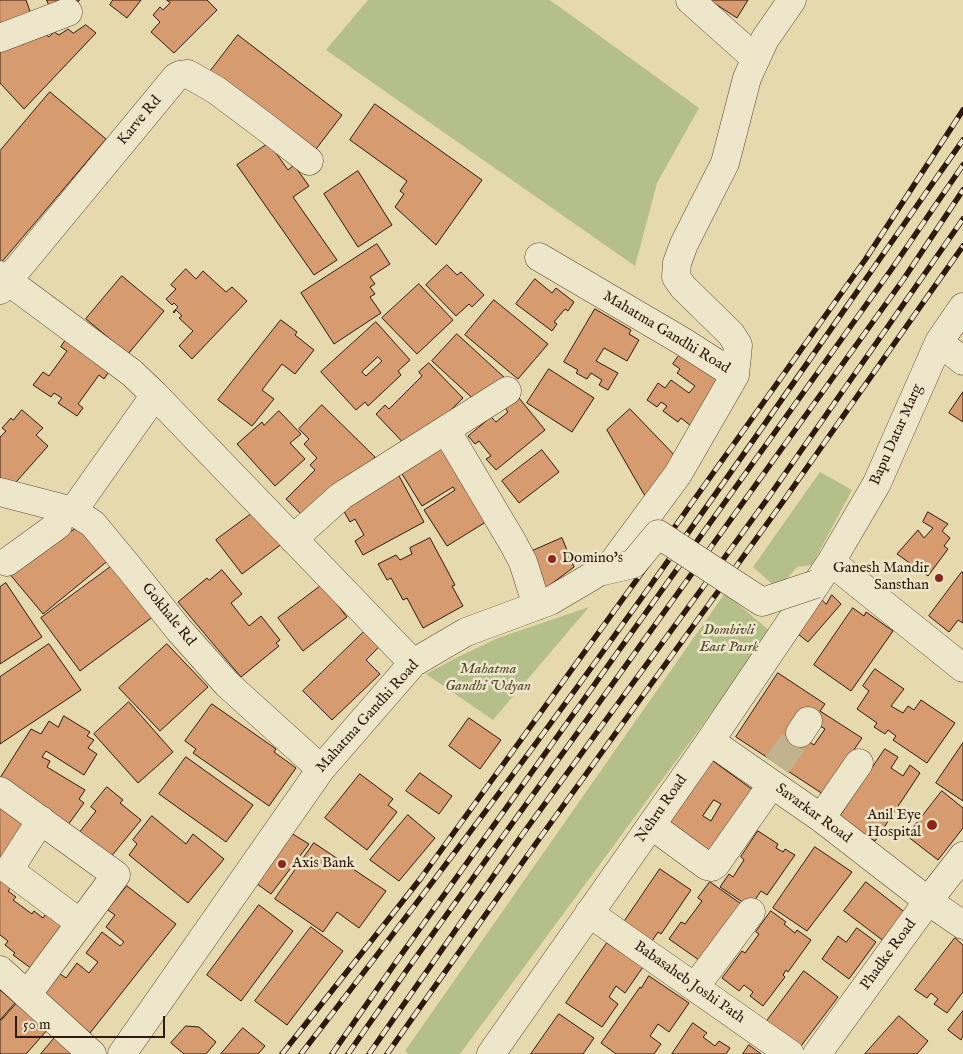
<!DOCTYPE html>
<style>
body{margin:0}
#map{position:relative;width:963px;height:1054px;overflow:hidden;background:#e5d9ad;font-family:"IM FELL English",serif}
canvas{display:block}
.scale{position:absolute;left:15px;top:1016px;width:150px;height:22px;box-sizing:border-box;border:2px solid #2f190c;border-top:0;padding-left:6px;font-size:15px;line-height:18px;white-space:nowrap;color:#2f190c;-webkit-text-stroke:4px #eee6ca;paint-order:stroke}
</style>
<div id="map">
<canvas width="963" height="1054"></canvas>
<div class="scale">50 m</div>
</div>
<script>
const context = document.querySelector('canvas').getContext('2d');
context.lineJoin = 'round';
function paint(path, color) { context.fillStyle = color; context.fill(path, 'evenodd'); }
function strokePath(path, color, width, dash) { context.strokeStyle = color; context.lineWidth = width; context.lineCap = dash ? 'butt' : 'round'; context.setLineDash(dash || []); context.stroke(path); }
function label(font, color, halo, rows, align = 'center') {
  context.font = font + ' "IM FELL English",serif'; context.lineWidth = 5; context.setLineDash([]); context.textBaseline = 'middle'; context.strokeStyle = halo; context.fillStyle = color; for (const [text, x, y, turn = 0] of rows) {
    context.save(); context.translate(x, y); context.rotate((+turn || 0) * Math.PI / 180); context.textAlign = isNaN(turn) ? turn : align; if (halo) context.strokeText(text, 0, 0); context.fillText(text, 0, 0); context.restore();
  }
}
paint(new Path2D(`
 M368 0H550L699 108 657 183 635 266 326 50Z
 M820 472 852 490 812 565 797 567 778 589 753 567Z
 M725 593 771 632 460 1054H409L405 1051Z
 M589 607 493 720 426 674 458 657 498 638Z`), '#b5bf8a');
const building = new Path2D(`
 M0 0H26L32 17 0 32Z
 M47 0H79V1L52 12Z
 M113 0H141L127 18 110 5Z
 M167 0H207L217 10 174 53 151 32 160 22 153 15 160 7 163 10 170 3Z
 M712 0H748L737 18 711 1Z
 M86 25 96 33 24 109 0 83V50L19 42 24 44 31 36 37 39 43 32 49 37 54 32 59 35 68 29 73 33Z
 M238 35 342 115 310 157 209 73Z
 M50 92 106 139 0 264V151Z
 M375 104 482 180 436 245 395 207 404 194 400 191 407 181 350 140Z
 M269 143 288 170 294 165 309 186 293 197 337 260 314 275 237 165Z
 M358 171 392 225 358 247 324 194Z
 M377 244 390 264 370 277 375 284 370 287 375 294 370 297 381 313 334 344 301 293Z
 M447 265 457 275 461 272 484 295 472 307 469 304 456 316 426 285Z
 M186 269 196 279 203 271 226 292 232 287 247 301 192 359 179 346 193 331 179 318 182 316 176 310 174 313 173 312 178 307 174 303 172 305 166 299 176 289 171 285Z
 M122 276 164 311 128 354 86 319Z
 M535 279 552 293 556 288 574 302 568 311 565 309 554 322 557 324 552 331 516 304Z
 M419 284 453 320 417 354 382 318Z
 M494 300 548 344 518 379 465 335Z
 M595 309 631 330 629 334 639 340 627 361 604 348 596 361 618 373 608 390 599 385 602 380 591 373 587 379 576 373 578 370 564 362Z
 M281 320 297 332 295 335 314 350 295 374 282 364 262 390 274 399 252 426 218 400Z
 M376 322 410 360 398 371 401 375 368 406 365 402 356 410 321 372ZM378 357 382 361 366 376 362 372Z
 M457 334 506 379 481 406 432 361Z
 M69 335 113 366 104 379 99 375 78 404 83 408 77 416 58 403 62 398 54 393 51 397 33 385 43 372 49 376 67 351 61 347Z
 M683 350 724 379 691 426 681 418 678 422 663 411 667 406 661 402 657 407 647 400 658 383 665 388 671 380 689 393 695 386 677 373 680 369 673 364Z
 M429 363 463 398 410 450 376 414 385 405 389 409 422 376 419 372Z
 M549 369 594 398 572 432 527 403Z
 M963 392V422L949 413Z
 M519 398 545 430 496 470 486 459 491 456 479 441 475 444 468 436 491 417 496 422 508 412 506 409Z
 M322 405 375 457 310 523 286 499 315 470 310 465 317 458 304 444 309 439 299 429Z
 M630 409 681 462 645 496 607 430Z
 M22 410 43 428 36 435 48 446 9 490 0 481V437L6 431 2 428 11 418 13 420Z
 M279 411 301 434 290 443 305 459 275 486 237 444 262 422 264 425Z
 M443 442 489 520 447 546 424 510 455 490 453 487 422 506 399 469Z
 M542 450 559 472 519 503 502 481Z
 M398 474 424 522 363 555 355 541 364 535 355 519 350 522 342 508Z
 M258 509 283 543 242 574 216 540Z
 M928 512 948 524 942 531 950 538 944 546 948 549 928 576 897 554 918 530 924 538 933 528 923 522Z
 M80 526 110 559 43 614 8 572Z
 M430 538 455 585 452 586 463 606 423 628 407 598 403 600 391 578 387 580 378 564 396 555 400 560 412 554 410 548Z
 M562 538 574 567 542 591 530 552Z
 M116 563 158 613 80 671 41 618Z
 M222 570 242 594 231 603 249 626 261 616 280 640 276 643 279 646 241 677 178 602 207 578 209 580Z
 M962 572 963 573V623L958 620 949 632 929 616Z
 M6 583 42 637 0 664V587Z
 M322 585 347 617 303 651 278 618Z
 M832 595 841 604 808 642 798 634 820 598 826 604Z
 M853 608 864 616 866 612 893 631 851 691 814 665Z
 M370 626 385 641 366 660 380 674 332 720 303 691Z
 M49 644 81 690 0 744V677Z
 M167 644 208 687 160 731 119 688Z
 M875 669 904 689 891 706 903 713 908 706 914 710 921 700 955 723 927 763 893 740 896 736 888 730 885 734 874 727 877 723 857 709 869 691 863 686Z
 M778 673 825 704 820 711 862 738 845 763 829 798 736 737ZM805 717 825 729 814 745 795 732Z
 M129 702 173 752 138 783 94 734Z
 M212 704 276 749 274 752 296 768 269 806 193 753 196 749 185 741Z
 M64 716 90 732 87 736 94 740 88 748 97 754 84 775 46 751 42 757 50 761 47 767 85 790 79 799 84 803 62 833 0 778 31 729 41 734 49 721 58 727Z
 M469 718 501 740 480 769 449 746Z
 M963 743V801L936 783Z
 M885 749 898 757 891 768 903 776 910 765 920 773 875 841 839 818Z
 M186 757 253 805 226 842 159 794Z
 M713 761 760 795 710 863 664 830ZM714 800 721 804 711 821 703 816Z
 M420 773 452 796 439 814 406 791Z
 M360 774 393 799 388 805 397 812 367 850 325 818Z
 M107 787 123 800 120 803 141 820 109 859 78 834 96 811 91 807Z
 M942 791 963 808V828L938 860 907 836Z
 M0 804 31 817 0 860Z
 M408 815 435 838 399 881 370 860Z
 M152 816 186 844 193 834 224 859 188 903 129 855 137 844 133 840Z
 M758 831 778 844 776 848 783 852 785 849 795 855 767 895 761 891 750 907 720 887 729 874 733 877 744 860 741 857Z
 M291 833 309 844 271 894 257 884Z
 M314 843 386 891 359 928 337 912 323 932 275 899Z
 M815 847 852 872 807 931 773 908Z
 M660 869 691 890 661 934 658 932 650 944 622 925Z
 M0 874 13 885 8 891 16 897 13 900 32 914 34 911 43 918 48 911 67 925 32 969 13 955 15 953 5 945 8 941 0 935Z
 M710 882 747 908 706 965 669 939 681 922 685 924 702 901 698 898Z
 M866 882 907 914 885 942 844 911Z
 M127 886 176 924 90 1033 41 995 59 973 66 978 77 963 89 973 98 962 86 953 102 932 120 946 124 942 106 927 115 915 108 910Z
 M259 905 293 931 241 1001 207 975Z
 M771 911 786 922 784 924 795 933 797 930 811 940 788 972 786 970 783 975 785 977 763 1006 750 996 753 992 744 985 739 991 722 978 742 951 745 953 759 934 756 932Z
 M311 927 343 951 287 1025 255 1001Z
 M857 928 876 942 849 979 822 959 838 936 846 942Z
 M955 938 963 945V992L947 1013 934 1004 938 999 931 993 927 998 915 990Z
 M607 943 643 967 625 993 616 986 609 997 618 1004 602 1027 566 1003Z
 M804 971 838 997 795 1054 761 1029Z
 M649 976 689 1003 669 1032 658 1024 650 1036 661 1044 654 1054H616L601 1043 640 987 641 988Z
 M0 990 15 1003 0 1020Z
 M18 1002 49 1028 26 1054H0V1022Z
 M963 1011V1036L961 1040 948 1030Z
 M559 1014 594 1038 583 1054H531Z
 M899 1016 928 1041 917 1054H865Z
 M693 1023 707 1033 703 1037 715 1046 719 1041 730 1048 726 1054H672Z
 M186 1026 199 1027 216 1042 206 1054H184L171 1043Z
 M243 1028 265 1046 258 1054H221Z
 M57 1035 79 1054H41Z
 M749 1045 761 1054H743Z`);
paint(building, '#d69b6f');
strokePath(building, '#2f190c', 1);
strokePath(new Path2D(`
 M777 765 800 733`), '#c1b38d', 28, [28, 14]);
const minor = new Path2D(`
 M690 0 756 59
 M0 38 68 12
 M539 257 682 341 735 375
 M0 275 132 373 155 395 413 663
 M0 290 176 77 180 75 188 74 216 90 268 129 309 161
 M939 342 963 361
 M446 430 513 543 523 562 537 606
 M0 492 73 511 93 524 131 570 179 630 227 684 321 769
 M73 511 155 395
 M293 539 341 496 507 391
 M7 562 58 525 59 508
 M831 562 963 668
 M800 733 808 721
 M710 741 821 818 928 901 963 925
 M0 791 116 875 27 995
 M821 818 859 763
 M41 820 9 870 80 923
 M651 825 707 866 712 867 716 864 772 784
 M589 913 790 1054
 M0 970 92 1054
 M695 987 751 912
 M122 1054 321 769 413 663 466 632 550 601 611 565 678 474 735 375 738 345 731 334 683 287 676 277 677 263 684 244 725 163 747 78 765 39 792 0
 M491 1054 710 741 831 562 877 483 939 342 963 307
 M817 1054 928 901 963 856`);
strokePath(minor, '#5c4934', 29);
strokePath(minor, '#eee6ca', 28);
const rail = new Path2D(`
 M282 1054 421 878 659 549 865 260 963 110
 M301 1054C427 891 551 726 670 558 769 420 865 279 963 140
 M332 1054 396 962 891 270 963 165
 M348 1054 409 967 903 280 963 190
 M369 1054 522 835 768 498 963 219
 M387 1054 537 842 782 503 963 246`);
strokePath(rail, '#2f190c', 5.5);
strokePath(rail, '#eee6ca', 4, [11]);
const minorBridge = new Path2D(`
 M599 572 633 564 658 534 762 602 816 584`);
strokePath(minorBridge, '#5c4934', 29, []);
strokePath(minorBridge, '#eee6ca', 28);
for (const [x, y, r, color] of [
 [552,559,5,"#8f2418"],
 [939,578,5,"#8f2418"],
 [932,825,6,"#8f2418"],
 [282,864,5,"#8f2418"]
]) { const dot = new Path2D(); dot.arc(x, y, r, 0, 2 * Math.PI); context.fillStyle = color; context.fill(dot); strokePath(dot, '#eee6ca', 2); }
label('15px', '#2f190c', '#eee6ca', [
 ["Karve Rd",140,121,-50],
 ["Mahatma Gandhi Road",666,333,31],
 ["Bapu Datar Marg",897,435,-66],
 ["Gokhale Rd",168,615,51],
 ["Mahatma Gandhi Road",368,717,-48],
 ["Nehru Road",662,809,-55],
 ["Savarkar Road",813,814,36],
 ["Phadke Road",889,955,-54],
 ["Babasaheb Joshi Path",689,983,35]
]);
label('15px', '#2f190c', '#eee6ca', [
 ["Domino's",562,559],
 ["Ganesh Mandir",929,569,"right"],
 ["Sansthan",929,586,"right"],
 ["Anil Eye",921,816,"right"],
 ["Hospital",921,833,"right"],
 ["Axis Bank",292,864]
], 'left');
label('italic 15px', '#574b32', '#eee6ca', [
 ["Dombivli",729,631],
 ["East Pasrk",729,648],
 ["Mahatma",488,670],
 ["Gandhi Udyan",488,687]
]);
</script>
